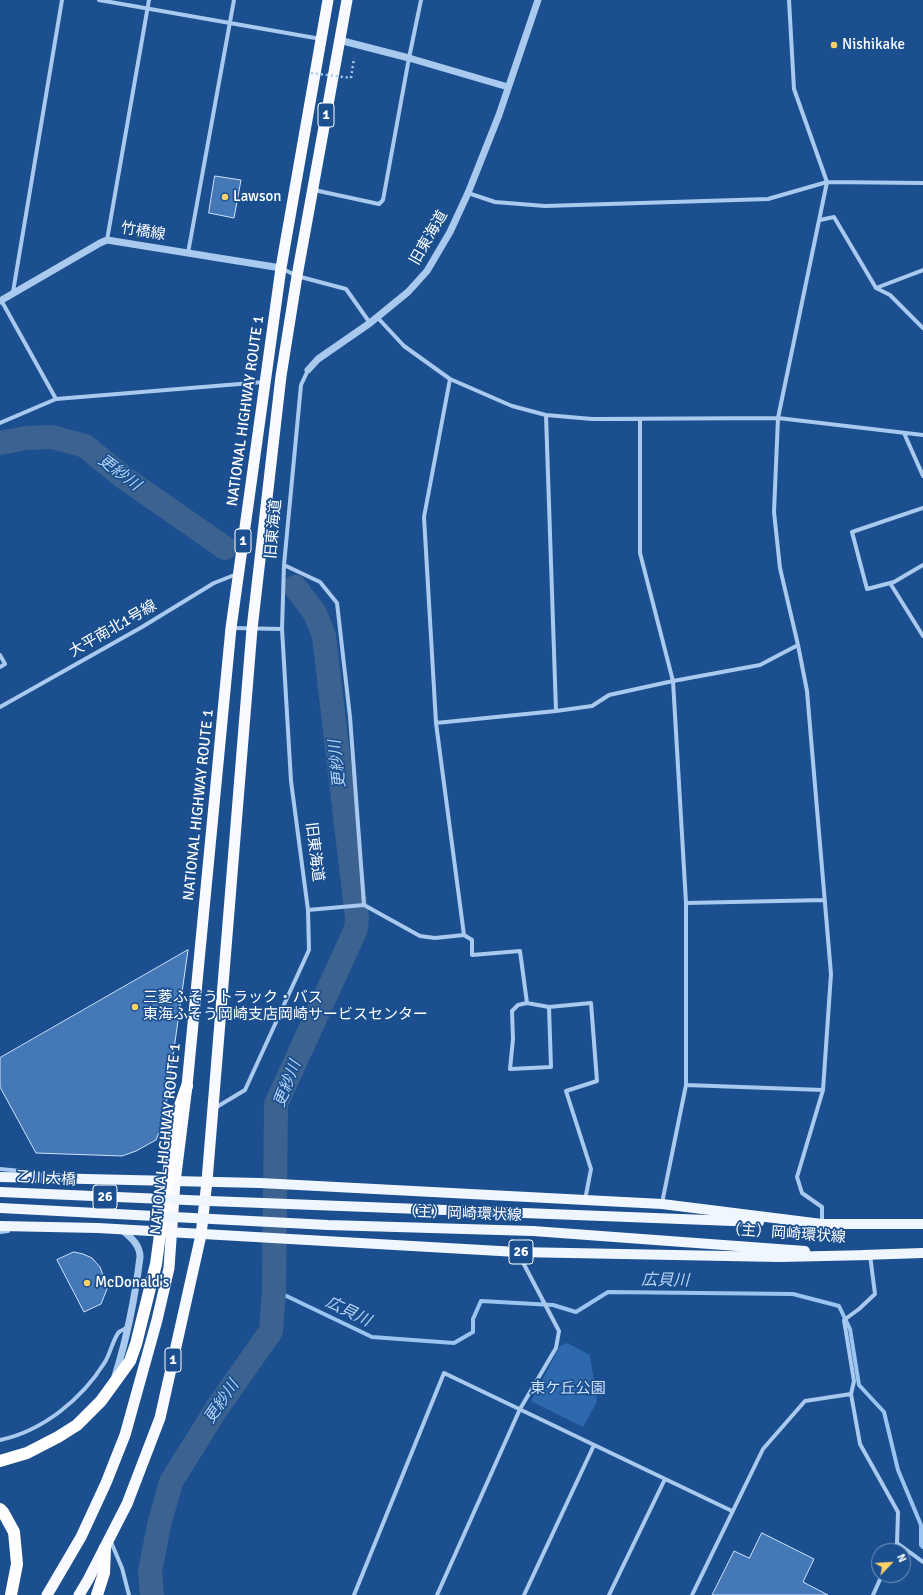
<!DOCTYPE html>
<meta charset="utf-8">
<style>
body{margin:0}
#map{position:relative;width:923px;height:1595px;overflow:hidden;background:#1b4f8f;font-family:Signika,sans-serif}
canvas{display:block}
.north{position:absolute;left:871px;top:1543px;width:40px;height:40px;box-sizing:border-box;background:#1b4f8f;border:1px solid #7695bc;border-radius:50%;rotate:65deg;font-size:11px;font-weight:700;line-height:16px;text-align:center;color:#fff}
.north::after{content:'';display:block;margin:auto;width:14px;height:18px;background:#ffd166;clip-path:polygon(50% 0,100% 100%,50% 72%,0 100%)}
</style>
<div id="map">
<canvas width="923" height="1595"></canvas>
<div class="north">N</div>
</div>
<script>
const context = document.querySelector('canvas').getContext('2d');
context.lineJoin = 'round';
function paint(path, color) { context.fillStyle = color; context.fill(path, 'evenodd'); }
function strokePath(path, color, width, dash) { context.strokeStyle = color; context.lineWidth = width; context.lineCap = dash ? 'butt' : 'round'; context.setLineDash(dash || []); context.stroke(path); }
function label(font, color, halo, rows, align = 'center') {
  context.font = font + ' Signika,"Noto Sans JP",sans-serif'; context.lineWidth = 3.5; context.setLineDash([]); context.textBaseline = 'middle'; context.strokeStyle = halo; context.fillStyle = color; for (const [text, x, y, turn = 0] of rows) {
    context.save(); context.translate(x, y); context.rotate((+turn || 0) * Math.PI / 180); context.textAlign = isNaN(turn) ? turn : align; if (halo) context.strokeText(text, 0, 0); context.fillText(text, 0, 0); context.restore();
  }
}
paint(new Path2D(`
 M567 1343 590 1355 597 1402 583 1427 531 1401 560 1346Z`), '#2e69ad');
strokePath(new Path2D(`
 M274 1290 372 1337 454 1343 473 1332V1319L481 1301 553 1305 576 1312 608 1292 793 1294 839 1306 850 1329 859 1385 884 1412 898 1470 921 1525V1545L923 1547`), '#9cc4f0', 4);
strokePath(new Path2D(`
 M0 443 26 438 52 437 85 446 123 477 225 548
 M152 1595 150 1572 159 1525 171 1482 217 1408 271 1331 274 1290 276 1104 356 929 357 918 324 636 315 613 295 587`), '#3c6290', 24);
const building = new Path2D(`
 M215 176 241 180 234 218 209 213Z
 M188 950 164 1120 156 1140 136 1151 122 1156 36 1153 0 1087V1058Z
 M74 1252 83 1254 92 1258 100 1267 104 1278 107 1289 101 1304 84 1312 57 1260Z
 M762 1533 814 1559 803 1582 828 1595H712L734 1551 749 1558Z`);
paint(building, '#4478b7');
strokePath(building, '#cfe3fa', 1);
strokePath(new Path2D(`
 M351 78 354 58`), '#a9c9ee', 2.5, [2, 3]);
strokePath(new Path2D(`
 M99 0 321 39
 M789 0 794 89 827 182 778 418 774 512 780 568 798 645 807 691 831 974 823 1090 797 1177 802 1193 822 1207V1224
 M314 190 379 204 383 200 409 58 421 0
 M468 193 495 202 545 206 768 199 827 182 923 183
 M820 220 834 217 876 288 890 295 923 328
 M107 240 149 0
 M188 253 234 0
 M283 269 297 276 346 289 370 323
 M876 288 923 270
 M13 292 62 0
 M1 300 56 399 264 382
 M377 317 404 346 450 379 512 406 546 415 592 419 778 418 923 435
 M546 415 556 711
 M640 419V553L673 681 686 903V1085L662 1203
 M0 423 56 399
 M904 433 923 476
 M923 508 852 532 867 589 894 582 923 565
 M284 565 320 582 337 603 350 717 364 905
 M890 583 923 636
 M232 628 282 629
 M0 655 5 664 0 667
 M0 707 142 627 214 583 237 574
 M436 723 556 711 592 706 609 695 673 681 760 665 798 645
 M686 903 825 900
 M308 910 364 905 420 936 435 938 464 935 436 723 424 517 450 379
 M464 935 472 940V955L520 951 527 1003
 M549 1007 551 1067 510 1069 513 1039 512 1011 518 1005 527 1003 549 1007 591 1003 597 1081 566 1091 591 1169 585 1200
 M686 1085 823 1090
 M215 1108 245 1090 309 950 308 910 291 781 282 629 284 565 301 385 308 370
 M0 1169 21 1171 31 1174
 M0 1232 8 1231
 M870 1255 875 1294 859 1309 844 1320 854 1381 851 1394 860 1444 898 1512 897 1543 893 1551
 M0 1440C43 1431 82 1399 105 1362 110 1354 114 1337 119 1332 122 1330 125 1329 128 1327
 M111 1542 122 1568 129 1595
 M897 1543 923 1562
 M354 1595 444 1373 732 1511
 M437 1595 520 1409 556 1348 559 1331 518 1253
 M524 1595 594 1445
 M609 1595 665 1479
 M692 1595 763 1449 805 1401 851 1394
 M873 1595 882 1575`), '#a9c9ee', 4);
strokePath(new Path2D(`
 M339 40 409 58 508 87
 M0 301 100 243 107 240 281 268
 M308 370 318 359 370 323 408 292 427 271 450 232 468 193 499 115 538 0
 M115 1376C127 1338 135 1297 140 1257 140 1244 130 1237 121 1229`), '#a9c9ee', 7);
strokePath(new Path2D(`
 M0 1177 260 1183 662 1204 822 1224
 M210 1201 759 1222
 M817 1224H923
 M0 1226 98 1228 517 1252 779 1257 870 1255
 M533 1231 805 1251
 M863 1255 923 1253`), '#f0f6ff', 10);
strokePath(new Path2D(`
 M47 1595 81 1537 106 1483 125 1435 157 1320 169 1268 175 1182 187 1086 231 628 281 268 328 0
 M79 1595 88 1580 127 1504 160 1418 201 1235 207 1181 252 629 281 376 297 276 347 0`), '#f8faff', 11);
strokePath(new Path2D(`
 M0 1461 27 1453 58 1437 77 1425 101 1401 130 1361 136 1344 156 1264 176 1117 187 1086
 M0 1509 3 1512 14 1532 17 1564 11 1595
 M97 1595 104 1573 105 1548`), '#fff', 12);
strokePath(new Path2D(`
 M311 73 351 78`), '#a9c9ee', 2.5, [2, 3]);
strokePath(new Path2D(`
 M0 1192 210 1201
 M0 1208 328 1225 533 1231`), '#f0f6ff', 10);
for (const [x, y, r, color] of [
 [834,45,4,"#ffd166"],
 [225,197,4,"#ffd166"],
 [135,1007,4,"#ffd166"],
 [87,1283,4,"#ffd166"]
]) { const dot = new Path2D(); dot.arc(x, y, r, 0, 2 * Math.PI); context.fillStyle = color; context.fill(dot); strokePath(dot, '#1b4f8f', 1.5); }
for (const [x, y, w] of [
 [326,115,16],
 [243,541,16],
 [105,1197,24],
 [521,1252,24],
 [173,1360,16]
]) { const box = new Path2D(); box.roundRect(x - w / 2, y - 12, w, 24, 3); context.fillStyle = '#1b4f8f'; context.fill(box); strokePath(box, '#fff', 1); }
label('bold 14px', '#fff', null, [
 ["1",326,115],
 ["1",243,541],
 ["26",105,1197],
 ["26",521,1252],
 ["1",173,1360]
]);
label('15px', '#fff', '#1b4f8f', [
 ["Nishikake",842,45],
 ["Lawson",233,197],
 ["三菱ふそうトラック・バス",143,998],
 ["東海ふそう岡崎支店岡崎サービスセンター",143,1015],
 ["McDonald's",95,1283]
], 'left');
label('15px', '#fff', '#1b4f8f', [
 ["竹橋線",143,232,9],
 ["旧東海道",429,238,-60],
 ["NATIONAL HIGHWAY ROUTE 1",246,411,-82],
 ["旧東海道",274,529,-85],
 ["大平南北1号線",113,629,-30],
 ["NATIONAL HIGHWAY ROUTE 1",199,805,-84],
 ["旧東海道",314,852,83],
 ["NATIONAL HIGHWAY ROUTE 1",166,1139,-84],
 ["乙川大橋",46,1179,3],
 ["（主）岡崎環状線",462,1214,2],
 ["（主）岡崎環状線",786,1234,4]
]);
label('15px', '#cfe3fa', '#1b4f8f', [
 ["東ケ丘公園",568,1389]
]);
label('italic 16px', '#b5d3f5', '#1b4f8f', [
 ["更紗川",119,473,37],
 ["更紗川",338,764,-96],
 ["更紗川",288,1084,-69],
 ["広貝川",665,1281,1],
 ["広貝川",348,1312,26],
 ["更紗川",222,1402,-56]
]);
</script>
